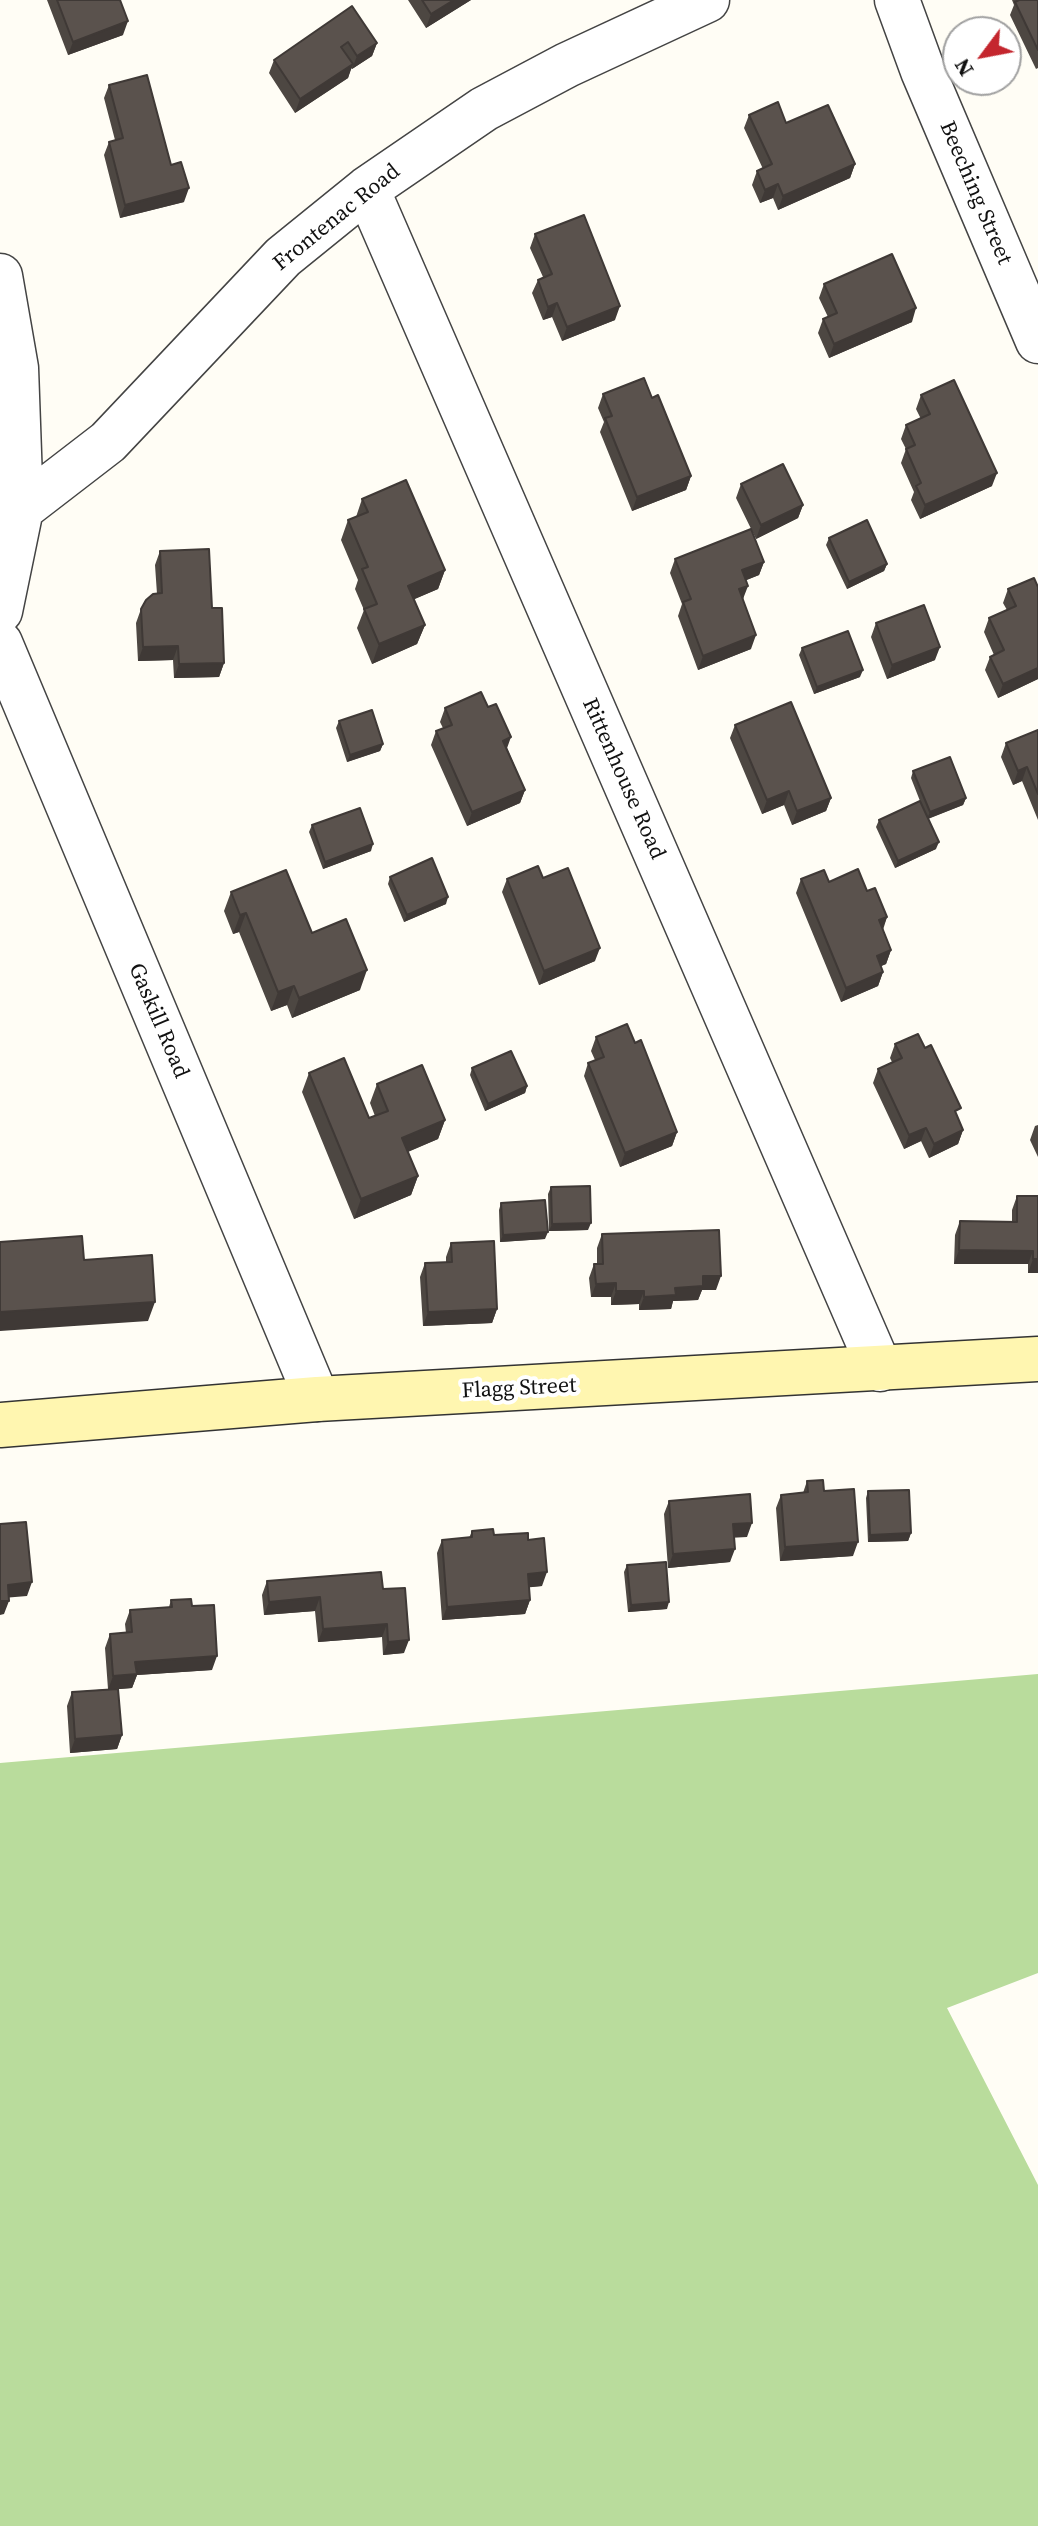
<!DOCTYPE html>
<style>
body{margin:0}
#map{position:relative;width:1038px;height:2526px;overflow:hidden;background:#fffdf5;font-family:"Source Serif 4",serif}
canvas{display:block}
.north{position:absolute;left:942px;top:16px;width:80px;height:80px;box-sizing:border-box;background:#fff;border:2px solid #a0a0a0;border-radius:50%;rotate:238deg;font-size:22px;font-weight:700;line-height:32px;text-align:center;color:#111}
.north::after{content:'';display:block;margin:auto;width:28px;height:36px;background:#c4262e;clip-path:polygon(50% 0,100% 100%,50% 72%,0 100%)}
</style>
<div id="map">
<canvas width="1038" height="2526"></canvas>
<div class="north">N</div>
</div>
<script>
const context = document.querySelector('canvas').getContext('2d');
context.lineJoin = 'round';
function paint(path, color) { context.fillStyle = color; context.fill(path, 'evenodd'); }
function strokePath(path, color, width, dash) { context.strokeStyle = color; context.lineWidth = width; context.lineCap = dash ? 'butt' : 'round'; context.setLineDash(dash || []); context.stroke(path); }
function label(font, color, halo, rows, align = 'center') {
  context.font = font + ' "Source Serif 4",serif'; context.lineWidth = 8; context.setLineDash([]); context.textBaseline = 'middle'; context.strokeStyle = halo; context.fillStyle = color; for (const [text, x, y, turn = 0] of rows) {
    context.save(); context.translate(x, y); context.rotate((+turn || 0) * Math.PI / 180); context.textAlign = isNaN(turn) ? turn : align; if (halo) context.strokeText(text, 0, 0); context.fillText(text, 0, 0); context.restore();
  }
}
paint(new Path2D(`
 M1038 1674V1973L947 2008 1038 2185V2526H0V1763Z`), '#b9dc9c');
const street = new Path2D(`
 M897 0 923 71 1038 341
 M367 189 880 1369
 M0 276 16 368 21 509 0 611
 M21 509 108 442 283 257 367 189 484 109 567 65 707 0
 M0 643 317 1399`);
const secondary = new Path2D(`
 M0 1425 317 1399 1038 1359`);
strokePath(street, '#444', 47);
strokePath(secondary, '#333', 47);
strokePath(street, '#fff', 44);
strokePath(secondary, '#fff6b0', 44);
paint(new Path2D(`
 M47 0H120L123 35 68 55Z
 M408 0H471L426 28Z
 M1012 0H1038V68L1036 69 1010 15 1014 5Z
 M352 6 377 43 372 56 352 69 351 68 348 78 295 113 269 73 274 60Z
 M109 85 184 202 120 218 104 155 109 142 115 140 104 98Z
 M749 115 786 123 855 164 850 178 778 210 773 198 760 203 752 185 757 171 763 169 744 128Z
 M535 234 615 320 562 341 552 317 543 320 532 293 538 280 543 277 530 248Z
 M824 284 912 322 829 358 818 333 823 319 828 317 819 298Z
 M603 394 652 398 691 476 686 490 632 511 600 432 604 422 598 408Z
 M921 395 992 486 920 519 911 500 914 492 901 463 906 449 901 439 906 425 921 419 916 409Z
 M741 484 803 505 798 518 756 539 736 498Z
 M362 499 445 570 438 589 414 599 425 625 417 644 372 664 357 628 364 610 355 589 358 580 341 540 348 520 356 517Z
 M829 538 887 564 884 571 847 589 826 545Z
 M160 551 212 608 224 663 219 677 174 678 173 660 138 661 136 623 141 609 157 594 155 565Z
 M675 559 764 562 759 575 746 580 743 600 751 649 698 670 678 616 682 604 670 573Z
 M1034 578 1038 679 998 698 985 670 990 657 994 655 984 632 989 618 1007 610 1003 603 1008 589Z
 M876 623 935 660 887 679 871 637Z
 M802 648 860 677 814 694 799 655Z
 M445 708 507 748 525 790 520 803 467 826 431 745 436 731 443 728 440 722Z
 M339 721 383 744 380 751 347 762 336 728Z
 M735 725 831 798 826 811 792 825 784 805 762 814 730 738Z
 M1038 730V820L1022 781 1013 785 1001 757 1006 743Z
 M913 771 966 798 963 805 928 819 936 849 895 868 876 827 879 820 920 801 911 778Z
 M312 825 371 851 323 869 309 832Z
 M390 877 446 904 404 922 388 884Z
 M543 878 595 961 539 985 502 892 507 879Z
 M801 879 829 882 867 891 887 917 883 930 891 950 886 964 881 966 883 972 878 986 841 1002 796 893Z
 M231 892 312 933 360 990 292 1018 287 1005 271 1011 239 932 233 934 224 911Z
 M596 1037 677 1132 672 1146 620 1167 584 1076 588 1063 595 1060 591 1051Z
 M895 1044 958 1118 963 1130 958 1144 929 1158 921 1141 904 1149 873 1083 878 1069 892 1062 890 1058Z
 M472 1068 527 1086 525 1093 485 1111 470 1075Z
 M309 1073 369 1118 375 1116 370 1103 377 1084 445 1120 438 1139 408 1152 418 1176 411 1195 354 1219 302 1092Z
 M1038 1125V1157L1030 1140 1035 1126Z
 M551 1187 588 1230 549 1231 548 1194Z
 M1017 1196H1038V1273H1028V1264H954L955 1235 960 1221H1012V1210Z
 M501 1203 545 1239 500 1242 499 1210Z
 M602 1234 716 1290H702L698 1300 673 1301 671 1309 639 1310V1304L611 1305V1297H591L589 1278 594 1264H597V1248Z
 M451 1243 497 1309 492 1323 423 1326 420 1277 425 1263 446 1262V1257Z
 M807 1481 824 1491 853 1556 780 1561 776 1508 781 1495 803 1493Z
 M868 1491 911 1533 908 1541 868 1542 866 1498Z
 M669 1501 747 1537H734L730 1562 668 1568 664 1514Z
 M472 1531 528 1540 542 1586 529 1587 530 1600 525 1614 442 1620 437 1553 442 1540 469 1538Z
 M627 1565 667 1609 628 1612 624 1572Z
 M267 1581 383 1589 404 1653 383 1655 382 1637 318 1642 315 1611 264 1615 262 1595Z
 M171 1600 192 1606 212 1670 137 1675 132 1688 118 1689 122 1735 117 1749 70 1753 67 1706 72 1692 108 1689 105 1648 110 1634 126 1633 125 1624 130 1610 169 1607Z`), '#4d4742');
paint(new Path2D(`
 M454 0H471L426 28 431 14Z
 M128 21 123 35 68 55 73 42Z
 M377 43 372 56 352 69 357 56Z
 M353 64 348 78 295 113 300 99Z
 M855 164 850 178 778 210 783 196Z
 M778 184 773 198 760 203 765 190Z
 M189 188 184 202 120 218 125 205Z
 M557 303 552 317 543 320 548 307Z
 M620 306 615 320 562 341 567 327Z
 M916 308 912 322 829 358 834 344Z
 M997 473 992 486 920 519 925 505Z
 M691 476 686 490 632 511 637 497Z
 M803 505 798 518 756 539 761 525Z
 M764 562 759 575 737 584 742 570Z
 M887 564 884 571 847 589 849 582Z
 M445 570 438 589 401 605 408 586Z
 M748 586 743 599 734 603 739 589Z
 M425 625 417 644 372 664 379 644Z
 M756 635 751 649 698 670 703 656Z
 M178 646 173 660 138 661 143 647Z
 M940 647 935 660 887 679 892 665Z
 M224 663 219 677 174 678 179 664Z
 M1038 668V679L998 698 1003 684Z
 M863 670 860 677 814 694 817 687Z
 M511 737 506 751 503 741Z
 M383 744 380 751 347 762 350 755Z
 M1027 767 1022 781 1013 785 1018 771Z
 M525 790 520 803 467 826 472 812Z
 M789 791 784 805 762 814 767 800Z
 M831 798 826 811 792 825 797 811Z
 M966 798 963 805 927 819 930 812Z
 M939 842 936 849 895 868 898 861Z
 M373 844 371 851 323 869 325 862Z
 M448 897 446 904 404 922 407 915Z
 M246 913 239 932 233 934 240 915Z
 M887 917 882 930 879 920Z
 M600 948 595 961 539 985 544 971Z
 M891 950 886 964 872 970 877 956Z
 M367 970 360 990 292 1018 299 998Z
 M883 972 878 986 841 1002 846 988Z
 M294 986 287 1005 271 1011 278 992Z
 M527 1086 525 1093 485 1111 488 1104Z
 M445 1120 438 1139 395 1157 402 1138Z
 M926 1128 921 1141 904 1149 909 1135Z
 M963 1130 958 1144 929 1158 934 1144Z
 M677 1132 672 1146 620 1167 625 1153Z
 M418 1176 411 1195 354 1219 361 1199Z
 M591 1223 588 1230 549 1231 552 1224Z
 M548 1232 545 1239 500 1242 503 1235Z
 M959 1250 1033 1251 1028 1264H954Z
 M1033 1259H1038V1273H1028Z
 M703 1276H721L716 1290H702L698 1300 673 1301 671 1309 639 1310 644 1297Z
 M616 1283 611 1297H591L596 1284Z
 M616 1291H644L639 1304 611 1305Z
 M155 1302 148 1321 0 1331V1312Z
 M497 1309 492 1323 423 1326 428 1312Z
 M752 1523 747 1537 728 1538 733 1524Z
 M911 1533 908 1541 868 1542 870 1535Z
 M858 1542 853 1556 780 1561 785 1547Z
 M735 1549 730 1562 668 1568 673 1554Z
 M547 1572 542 1586 523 1588 528 1574Z
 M32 1582 27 1596 3 1598 8 1585Z
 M320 1597 315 1611 264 1615 269 1602Z
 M530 1600 525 1614 442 1620 447 1607Z
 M0 1601H9L4 1614 0 1615Z
 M669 1602 667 1609 628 1612 631 1605Z
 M387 1624 382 1637 318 1642 323 1629Z
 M409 1640 404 1653 383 1655 388 1642Z
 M217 1656 212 1670 137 1675 132 1688 108 1690 113 1676 135 1662Z
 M122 1735 117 1749 70 1753 75 1739Z`), '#3f3936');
const building = new Path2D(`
 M57 0H120L128 21 73 42Z
 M422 0H454L431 14Z
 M1019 0H1038V50L1015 2Z
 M352 6 377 43 357 56 348 42 341 47 353 64 300 99 274 60Z
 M147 75 171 165 181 162 189 188 125 205 109 142 123 138 109 85Z
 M778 102 786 123 828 105 855 164 783 196 778 184 765 190 757 171 772 164 749 115Z
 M584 215 620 306 567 327 557 303 548 307 538 280 552 274 535 234Z
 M892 254 916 308 834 344 823 319 837 313 824 284Z
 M644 378 652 398 658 395 691 476 637 497 605 418 612 416 603 394Z
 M954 380 997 473 925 505 916 486 921 483 906 449 915 445 906 425 930 414 921 395Z
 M783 464 803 505 761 525 741 484Z
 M406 480 445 570 408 586 425 625 379 644 364 609 377 604 362 569 368 567 348 520 368 512 362 499Z
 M867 520 887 564 849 582 829 538Z
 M751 529 764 562 742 570 748 586 739 589 756 635 703 656 683 602 691 599 675 559Z
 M209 549 212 608H222L224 663 179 664 178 646 143 647 141 609 146 600 153 594 162 593 160 551Z
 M1034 578 1038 587V668L1003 684 990 657 1004 650 989 618 1016 606 1008 589Z
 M924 605 940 647 892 665 876 623Z
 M848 631 863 670 817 687 802 648Z
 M481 692 488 707 496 704 511 737 503 741 525 790 472 812 436 731 452 725 445 708Z
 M791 702 831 798 797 811 789 791 767 800 735 725Z
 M372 710 383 744 350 755 339 721Z
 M1038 730V794L1027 767 1018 771 1006 743Z
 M950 757 966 798 930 812 913 771Z
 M920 801 939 842 898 861 879 820Z
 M360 808 373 844 325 862 312 825Z
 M432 858 448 897 407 915 390 877Z
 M538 866 543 878 568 868 600 948 544 971 507 879Z
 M858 869 867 891 875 888 887 917 879 920 891 950 877 956 883 972 846 988 801 879 824 870 829 882Z
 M286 870 312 933 346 919 367 970 299 998 294 986 278 992 246 913 240 915 231 892Z
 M627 1024 635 1043 641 1040 677 1132 625 1153 588 1063 604 1057 596 1037Z
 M918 1034 925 1048 931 1045 961 1108 955 1111 963 1130 934 1144 926 1128 909 1135 878 1069 902 1058 895 1044Z
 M511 1051 527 1086 488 1104 472 1068Z
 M344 1058 369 1118 388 1111 377 1084 422 1065 445 1120 402 1138 418 1176 361 1199 309 1073Z
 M590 1186 591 1223 552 1224 551 1187Z
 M1017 1196H1038V1259H1033V1251L959 1250 960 1221 1017 1222Z
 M545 1200 548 1232 503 1235 501 1203Z
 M719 1230 721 1276H703V1286L675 1288 676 1295 644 1297V1291H616V1283L596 1284 594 1264H603L602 1234Z
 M82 1236 84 1260 152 1255 155 1302 0 1312V1242Z
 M494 1241 497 1309 428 1312 425 1263 452 1262 451 1243Z
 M823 1480 824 1491 854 1489 858 1542 785 1547 781 1495 808 1492 807 1481Z
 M909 1490 911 1533 870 1535 868 1491Z
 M750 1494 752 1523 733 1524 735 1549 673 1554 669 1501Z
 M26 1522 32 1582 8 1585 9 1601H0V1524Z
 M493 1529 494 1535 528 1533V1540L544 1538 547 1572 528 1574 530 1600 447 1607 442 1540 472 1537V1531Z
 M666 1562 669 1602 631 1605 627 1565Z
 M381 1572 383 1589 405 1588 409 1640 388 1642 387 1624 323 1629 320 1597 269 1602 267 1581Z
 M191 1599 192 1606 214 1605 217 1656 135 1662 137 1674 113 1676 110 1634 132 1632 130 1610 172 1607 171 1600Z
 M118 1689 122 1735 75 1739 72 1692Z`);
paint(building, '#5a524d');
strokePath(building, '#3f3936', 2);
label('22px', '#111', '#fff', [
 ["Beeching Street",975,193,67],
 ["Frontenac Road",337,218,-39],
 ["Rittenhouse Road",623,779,66],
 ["Gaskill Road",158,1021,67],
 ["Flagg Street",519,1389,-3]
]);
</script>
